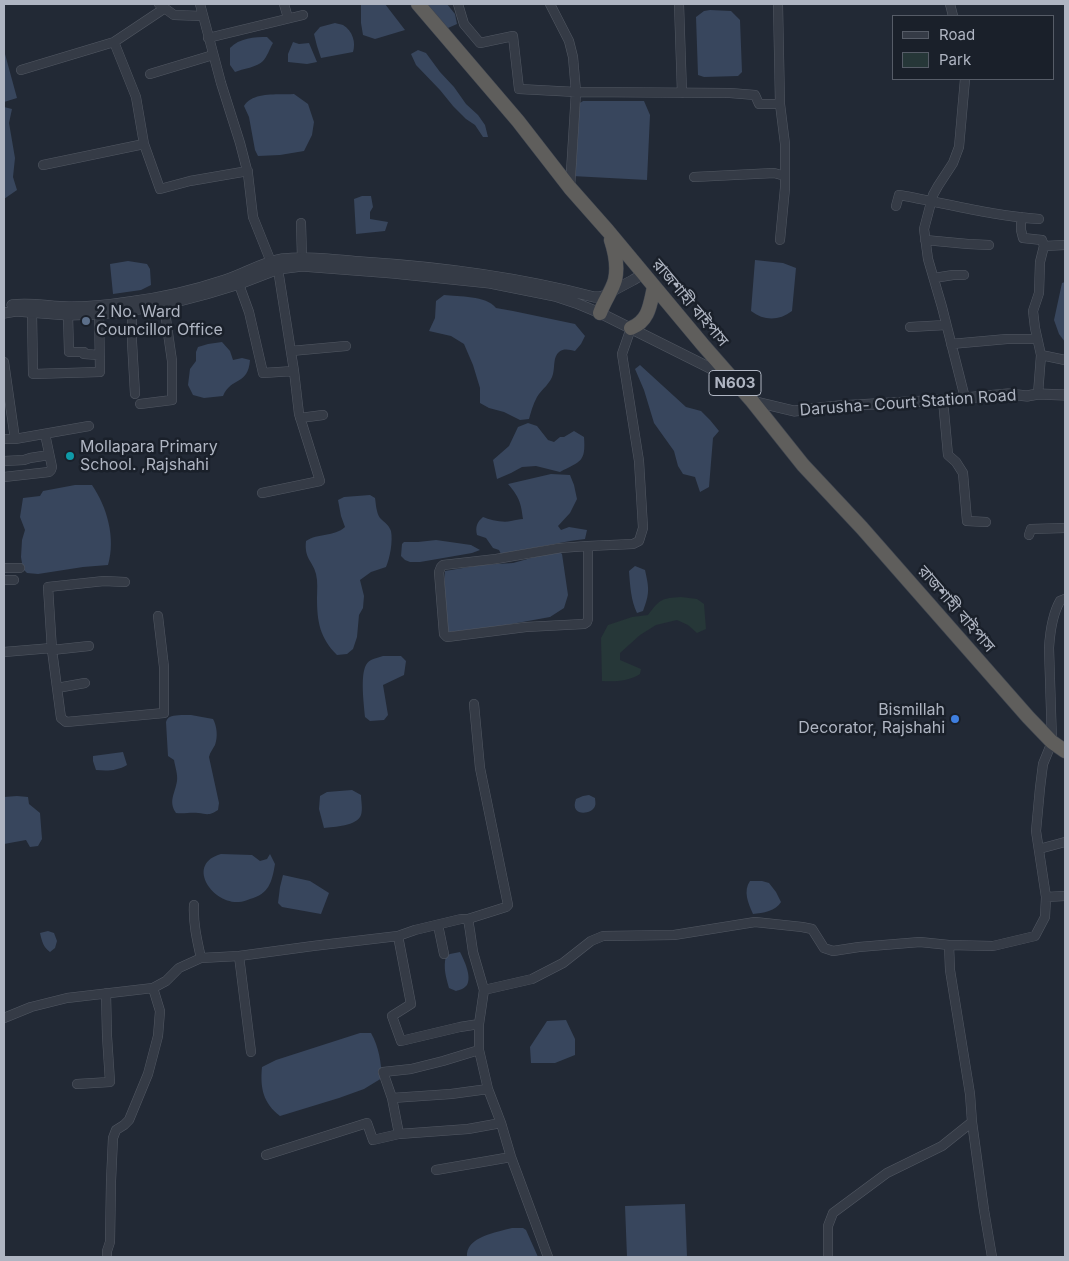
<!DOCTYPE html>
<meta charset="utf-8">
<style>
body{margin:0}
#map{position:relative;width:1069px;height:1261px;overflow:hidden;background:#222935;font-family:Inter,sans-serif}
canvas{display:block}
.frame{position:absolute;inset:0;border:5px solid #afb5c2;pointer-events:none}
.legend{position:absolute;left:892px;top:15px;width:162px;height:65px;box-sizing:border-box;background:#1a202a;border:1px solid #565c67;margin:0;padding:6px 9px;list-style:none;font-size:15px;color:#afb5c2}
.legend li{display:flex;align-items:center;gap:10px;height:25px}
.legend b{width:25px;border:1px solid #565c67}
</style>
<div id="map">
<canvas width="1069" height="1261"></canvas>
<div class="frame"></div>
<ul class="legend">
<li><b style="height:6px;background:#353b46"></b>Road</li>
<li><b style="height:14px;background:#263738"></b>Park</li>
</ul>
</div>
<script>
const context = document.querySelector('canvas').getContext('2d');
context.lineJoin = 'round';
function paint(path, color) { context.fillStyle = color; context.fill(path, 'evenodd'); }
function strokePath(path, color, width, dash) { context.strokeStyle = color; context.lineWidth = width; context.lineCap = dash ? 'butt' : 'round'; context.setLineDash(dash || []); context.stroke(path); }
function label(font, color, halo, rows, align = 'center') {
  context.font = font + ' Inter,"Noto Sans Bengali",sans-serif'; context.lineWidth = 5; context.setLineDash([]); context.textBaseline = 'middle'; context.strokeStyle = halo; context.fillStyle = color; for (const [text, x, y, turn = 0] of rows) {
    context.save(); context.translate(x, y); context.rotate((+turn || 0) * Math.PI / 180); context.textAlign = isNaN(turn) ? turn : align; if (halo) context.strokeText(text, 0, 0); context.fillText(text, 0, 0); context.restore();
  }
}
paint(new Path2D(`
 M681 597 697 599 704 604 706 629 697 633 688 625 677 620 656 625 640 635 620 653V660L641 669 640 674C629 681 615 682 602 681L601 638 608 625 632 617 648 615C660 599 662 598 681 597Z`), '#263738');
paint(new Path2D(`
 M361 4H385L405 30 375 39 363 35 361 23Z
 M427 4H447L455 14 457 24 448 28C435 21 431 18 427 4Z
 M710 10 731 11 740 20 742 72 738 76 704 77 698 75 696 17 704 11Z
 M335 23C337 24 341 24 343 25 353 31 356 43 353 52L321 58 317 46 314 34 320 27Z
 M267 37 273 43C270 48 267 57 263 61 258 67 242 69 235 72L230 65V48C239 38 255 37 267 37Z
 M293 42 299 44 309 43 317 62 307 64 288 62V54Z
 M418 50 426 53 440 72 454 87 466 104 478 115 485 125 488 137H483L475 125 466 119 453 106 440 90 416 65 411 54Z
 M4 54H5L17 98 4 102Z
 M294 94 308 104 314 122 312 135 304 151 280 155 258 156 255 150 249 117 244 106C253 91 279 95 294 94Z
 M583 101H644L650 115 647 180 572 176 575 106Z
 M4 107 12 109 9 123 15 158 13 177 17 190 4 199Z
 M362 196H371L373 207 370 212V219L388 222 385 231 356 234 354 199Z
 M755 260 783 263 796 268 792 311C779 321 764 321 751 311Z
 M128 261 147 264 150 269 151 285 141 290 113 294 110 264Z
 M1065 282V342L1059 334 1054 320 1062 283Z
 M444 295C459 297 486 295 496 308L513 311 575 324 585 336 581 344 575 351C570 350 564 348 559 352 553 357 555 366 553 374 551 383 542 389 537 397 533 404 531 412 529 419L520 420 504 412 489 408 480 403V388L473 365 464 344 451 336 429 331 435 318 436 301Z
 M222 342 230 351 233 360 242 358 250 360C248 386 232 376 223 396L204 398 193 395 188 385 190 369 196 361V352L198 347 208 344Z
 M640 365 686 407 701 411 710 420 719 431 713 438 709 487 700 492 695 477 683 474 678 466 674 451 654 423 644 390 635 369Z
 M528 423 537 426 548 440 554 442 560 437H564L574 431 584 437C586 463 580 461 560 472L536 466 522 467 511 473 497 479 493 460 509 446 518 427Z
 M551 474 570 475 574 485 577 499 570 513 558 526 561 530 569 527 587 530 585 539 570 541 501 554 499 550 493 548 486 538 477 535C475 527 477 522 483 517 490 520 503 523 511 521 516 520 519 519 523 519 521 502 519 497 508 484Z
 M75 485H92C107 507 116 538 108 565L83 567 38 574 27 573 23 569 21 557 22 540 25 530 20 517 23 498 40 496 43 491Z
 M370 495 375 498C376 504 376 512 380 518 384 522 389 525 391 531 393 541 390 558 386 567L371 572 360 580 364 596 363 608 359 615 357 637 353 649 347 654 337 655C320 638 317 622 317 598 317 590 318 582 316 574 313 561 304 559 306 541 318 533 334 537 345 527L341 516 338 500 344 497Z
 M436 540 471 545 480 550 472 553 420 562H410L405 560 401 556 402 544 404 542H418Z
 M559 551 562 554 568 595 564 608 550 617 473 631 448 632 443 605 445 571 481 565 513 563 542 555Z
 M635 566 645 570C649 588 650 593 643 611L637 613C631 601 630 585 629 571Z
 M383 656H401L406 661 404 675 383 685 388 715 384 720 370 721 365 717C364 705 360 676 366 665 369 659 377 658 383 656Z
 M181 715H191L213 719C217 726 218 737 215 745 213 749 210 752 209 757L219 803 218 810C209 816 207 814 198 813 191 812 184 814 176 813 168 801 175 794 177 781 178 775 175 766 174 760L168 756 166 722C168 715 174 716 181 715Z
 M123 752 127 765C117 771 107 771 96 770L93 761V756Z
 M352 790 361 795C361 801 363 809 361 815 357 826 334 827 324 828L319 809 320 796 327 792Z
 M589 795 595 798C595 800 596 804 595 806 592 815 569 817 576 799L583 796Z
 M17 796 28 797 29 804 40 813 42 839 38 846 30 847 26 840 4 844V797Z
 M221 854 252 855 260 861 267 859 270 854 275 864C272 882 269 894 250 899 247 900 242 902 239 902 212 904 185 864 221 854Z
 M283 875 310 881 329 893 321 914 282 907 278 903 280 887Z
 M750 881H762L769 883 776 892 781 902C776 911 763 913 753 914 748 903 743 891 750 881Z
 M48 931 54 933 57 941 55 948 50 952C43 947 42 941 40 933Z
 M460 952C464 960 472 976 467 985 464 989 459 990 456 991L449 988C446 977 443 968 446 956L450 954Z
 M566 1020 575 1039V1055L555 1063H531L530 1047 547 1021Z
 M360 1033H371C379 1047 381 1062 382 1078L364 1089 339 1098 280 1116C263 1103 260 1088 262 1067L276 1060Z
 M685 1204 687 1257H627L625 1206Z
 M512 1228H523L526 1230 538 1257H467C465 1237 497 1232 512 1228Z`), '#38465d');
const minor = new Path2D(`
 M159 4 174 15 202 16
 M200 4 221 83 240 143 248 174 253 217 271 262
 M284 4 288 18
 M458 4 464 24 480 43 513 36 519 89 576 92 730 93 755 95 759 104H780
 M550 4 569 41 573 57 576 92 570 188
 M679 4 682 93
 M778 4 780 104 785 144V176
 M950 4 953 16
 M208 38 303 15
 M114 42 165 8
 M21 70 114 42 136 97 144 144 43 165
 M150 74 213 55
 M965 79 959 147 953 163 938 186 933 195 924 229 928 259 942 307 965 398
 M144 144 160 189 190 181 248 171
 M694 177 774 173 785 176V188L780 240
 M896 206 899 195C946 203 992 216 1039 219
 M1021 217V230L1023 238 1042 240 1044 246
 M301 223 302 258
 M925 240 968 244 989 245
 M277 263 294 371
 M934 278 953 275H964
 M237 279 249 312 263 373 294 371 299 414 320 481 262 493
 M132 310V342L135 394
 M32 312 33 374 100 372 99 309
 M68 315 69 352H84V354L99 355
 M910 327 946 325
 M951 344 1007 339H1037
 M291 351 346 346
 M1041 355 1065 360
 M4 362 15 439H4
 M1038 394 1041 355 1035 328 1033 311 1039 293 1040 262 1044 246 1065 245
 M943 400 948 455 956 462 963 473 967 521 986 522
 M140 404 172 400V361L164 305
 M300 418 323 415
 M15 439 89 426
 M4 461 24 460 30 458 49 455
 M4 477 49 472 51 470 52 467 45 434
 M1029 535 1031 529 1065 528
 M588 546V619L587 622 584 624 526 627 447 637 444 634 439 572 441 567 443 565 496 559 560 548 588 546 633 544 639 541 643 528 639 461 622 354 631 328
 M4 568H20
 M4 580H14
 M125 582 104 581 48 587 52 650 61 718 66 722 164 713V667L158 616
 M52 650 89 646
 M4 652 52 648
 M57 688 85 683
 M1039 849 1065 842
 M1046 897 1065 896
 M194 905C193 923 197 940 201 958
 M468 919 506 907 508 905 480 768 474 704
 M438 925 444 954
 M398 936 411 1004 392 1016 401 1041 460 1027 479 1024
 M949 945 950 970 970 1094 972 1122 984 1210 992 1257
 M239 956 251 1052
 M484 990 479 1024V1050L488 1089 501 1123 511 1157 548 1257
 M4 1018 31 1007 67 998 153 988 166 981 179 968 201 958 239 956 313 946 398 936 415 930 461 919H468L470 931 473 952 484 990 532 979 563 963 591 941 603 936 674 935 755 922 802 927 812 929 824 948 833 951 859 947 920 942 949 945 993 946 1035 936 1045 917 1046 897 1036 831 1040 788 1043 764 1052 742 1049 648C1050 632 1052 615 1060 601L1065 599
 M77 1084 110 1082 107 1036 106 993
 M392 1098 383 1072 411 1069 443 1061 479 1050
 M399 1134 392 1098 451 1094 488 1089
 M266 1155 367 1123 373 1140 399 1134 468 1129 501 1123
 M436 1170 511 1157
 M107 1257V1251L110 1242 111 1181 113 1138 116 1130 124 1125 129 1120 148 1074 158 1036 160 1011 153 988
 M828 1257V1226L833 1213 887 1173 942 1146 972 1122`);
const tertiary = new Path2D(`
 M12 305C31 302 50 307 69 307 89 307 110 305 129 302 161 298 195 290 225 280 244 274 263 262 282 259 309 256 336 260 362 262 441 267 517 277 594 297H599L603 296 633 280 643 274
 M4 313 16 311 68 315 99 314 132 310 164 305 206 294 239 284 278 269 302 266 393 273 490 283 555 296 576 303 600 313 728 377
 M752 401 794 411 839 406 943 400 1008 394 1027 396 1038 394 1065 395`);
const trunk = new Path2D(`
 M418 4 518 121 570 188 608 231 703 345 752 401 803 465 862 528 1028 717 1052 742 1065 751
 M600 313C604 301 612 291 615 280 618 267 615 252 611 240
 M631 328C649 321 650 305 654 287`);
strokePath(minor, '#525863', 10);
strokePath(tertiary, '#525863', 11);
strokePath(trunk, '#3f4550', 15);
strokePath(minor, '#353b46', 9);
strokePath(tertiary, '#353b46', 10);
strokePath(trunk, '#5f5e5c', 14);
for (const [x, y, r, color] of [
 [86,321,5,"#5c6f8a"],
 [70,456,5,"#0f9aa8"],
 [955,719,5,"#3f7fe0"]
]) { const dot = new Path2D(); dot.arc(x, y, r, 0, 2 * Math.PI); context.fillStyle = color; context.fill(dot); strokePath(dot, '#1a202a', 2); }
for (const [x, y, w] of [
 [735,383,52]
]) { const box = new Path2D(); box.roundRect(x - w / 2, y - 12.5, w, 25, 4); context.fillStyle = '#1a202a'; context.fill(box); strokePath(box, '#afb5c2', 1); }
label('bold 15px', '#afb5c2', null, [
 ["N603",735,383]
]);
label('16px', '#afb5c2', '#1a202a', [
 ["রাজশাহী বাইপাস",690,303,50],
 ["Darusha- Court Station Road",908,403,-4],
 ["রাজশাহী বাইপাস",956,609,49]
]);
label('16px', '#afb5c2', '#1a202a', [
 ["2 No. Ward",96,312],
 ["Councillor Office",96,330],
 ["Mollapara Primary",80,447],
 ["School. ,Rajshahi",80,465],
 ["Bismillah",945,710,"right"],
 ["Decorator, Rajshahi",945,728,"right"]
], 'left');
</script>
